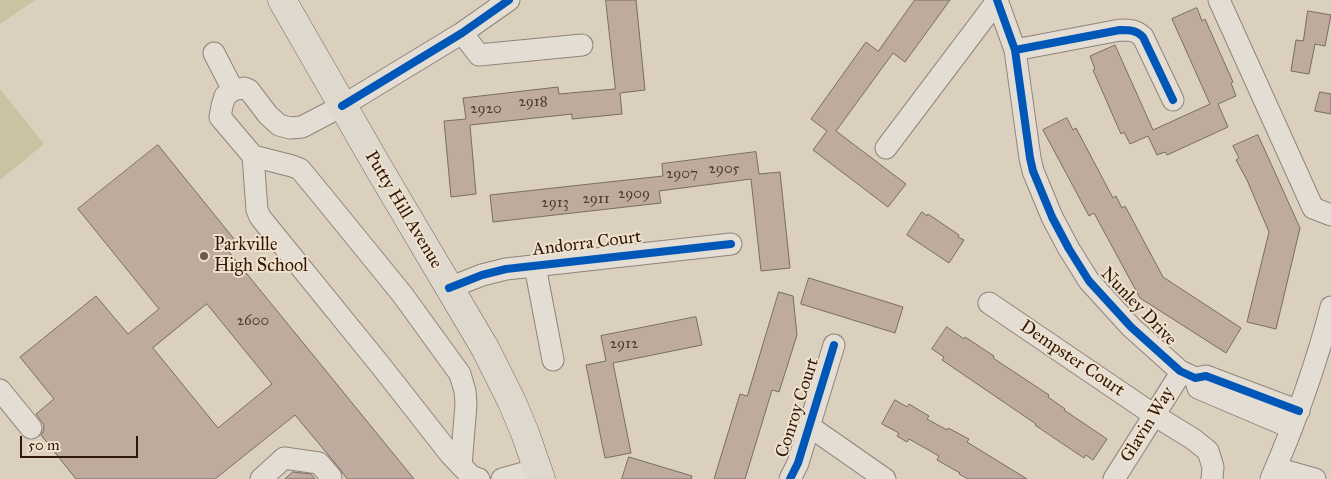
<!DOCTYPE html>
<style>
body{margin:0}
#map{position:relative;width:1331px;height:479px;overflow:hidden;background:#dbcfbe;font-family:"IM FELL Great Primer",serif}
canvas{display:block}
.scale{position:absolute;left:20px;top:436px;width:118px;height:22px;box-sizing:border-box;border:2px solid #31160c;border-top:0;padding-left:6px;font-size:15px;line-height:18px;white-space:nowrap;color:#31160c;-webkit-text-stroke:4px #efe2cd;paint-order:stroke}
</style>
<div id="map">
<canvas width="1331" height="479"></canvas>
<div class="scale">50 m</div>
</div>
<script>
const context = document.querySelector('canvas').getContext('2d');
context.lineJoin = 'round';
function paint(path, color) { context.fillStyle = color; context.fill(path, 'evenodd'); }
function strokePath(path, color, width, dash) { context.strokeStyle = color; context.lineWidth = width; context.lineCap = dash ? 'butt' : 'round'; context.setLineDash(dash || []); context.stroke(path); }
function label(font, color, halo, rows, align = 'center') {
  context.font = font + ' "IM FELL Great Primer",serif'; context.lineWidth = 4; context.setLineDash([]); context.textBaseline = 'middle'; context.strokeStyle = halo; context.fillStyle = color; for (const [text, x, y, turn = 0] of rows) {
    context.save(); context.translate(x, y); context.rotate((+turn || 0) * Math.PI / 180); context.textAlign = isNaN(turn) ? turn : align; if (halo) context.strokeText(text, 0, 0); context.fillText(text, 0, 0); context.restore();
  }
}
paint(new Path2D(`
 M0 0H35L0 24Z
 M0 89 44 144 0 180Z`), '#c9c3a1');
const building = new Path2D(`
 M606 0H636L645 90 620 93 622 114 572 119V114L470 125 476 194 451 197 444 121 466 119 463 98 558 87 559 94 615 89Z
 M915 0H950L905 62 893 53 836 131 906 184 888 207 813 150 827 131 811 119 866 42 878 51Z
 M1197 8 1202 21 1205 19 1233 82 1231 83 1236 96 1218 104 1228 127 1167 155 1165 152 1157 155 1148 136 1130 144 1124 132 1121 134 1093 70 1095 69 1090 56 1115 45 1153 130 1210 104 1172 19Z
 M1308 11 1331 15 1325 46 1315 44 1309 74 1291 71 1296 40 1303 41Z
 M1320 92 1331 94V114L1315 111Z
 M1067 118 1073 130 1076 128 1113 198 1116 196 1122 208 1125 206 1163 277 1241 328 1226 353 1140 298 1094 213 1089 216 1043 130Z
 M1258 135 1300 228 1276 329 1247 322 1269 232 1247 180 1236 160 1239 158 1233 146Z
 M158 145 234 239 225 247 414 479H347L340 469 295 415 215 479H76L41 435 43 432 44 425 36 414 54 399 20 357 96 296 128 334 159 309 78 209ZM207 304 272 384 218 428 153 348Z
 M756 152 759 174 780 172 790 268 761 271 751 179 659 191 661 203 493 222 490 195 663 176 662 164Z
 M922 212 927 216 928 214 959 235 958 237 964 240 949 263 907 235Z
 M809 278 903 307 895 333 801 304Z
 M779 292 793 296 797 335 779 392 772 390 745 479H714L740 394 747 396Z
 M696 317 702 345 613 363 631 453 605 458 586 365 606 361 601 336Z
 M947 327 964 339 965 337 994 356 993 358 1049 395 1048 397 1065 409 1064 410 1107 439 1093 460 1086 455 1084 458 1054 438 1035 425 1036 424 942 360 944 357 932 349Z
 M895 400 907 407 909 404 929 416 927 419 947 430 948 428 969 439 967 442 1027 479H968L959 474 960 473 937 460 939 456 909 439 907 442 897 436 899 433 882 424Z
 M629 457 692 476 691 479H622Z
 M293 472 311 474 315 479H285Z`);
paint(building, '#beab9e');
strokePath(building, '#776d63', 1);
const minor = new Path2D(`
 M997 0 1015 50 1030 158 1033 171 1052 217 1069 249 1089 281 1131 327 1180 371 1195 378 1206 376 1299 411
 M1219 0 1313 208 1331 215
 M462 33 479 55 582 45
 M1015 50 1120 30C1130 30 1136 30 1143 37L1173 100
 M214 53 233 90
 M886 148 997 1
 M253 156 292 166 300 169 323 197 402 294 460 374 465 391 466 404 461 466
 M535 266 553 360
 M449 288 482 275 506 269 731 244
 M989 303 1154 415 1193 439 1208 451 1213 467 1212 479
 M1195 378 1198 388 1292 428
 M0 390 31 428
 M809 426 885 479
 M1276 468 1315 479
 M261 479 284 458 319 463 331 477
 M479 479 471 476 450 454 381 366 260 217 257 210 253 156 220 117 222 106 225 96 233 90 244 88 249 90 268 115 279 125 290 128 302 127 342 106 462 33 509 0
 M502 479 537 469
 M790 479 798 463 834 345
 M1114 479 1177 379 1180 371
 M1271 479C1295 423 1316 366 1331 307`);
const major = new Path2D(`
 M282 0 378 167 485 348 512 402 525 433 541 479`);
strokePath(minor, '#8f857a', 23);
strokePath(major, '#776d63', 29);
strokePath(minor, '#e3ddd4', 21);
strokePath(major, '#ded8cd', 28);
strokePath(new Path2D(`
 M997 0 1015 50 1030 158 1033 171 1052 217 1069 249 1089 281 1131 327 1180 371 1195 378 1206 376 1299 411
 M1015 50 1120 30C1130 30 1136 30 1143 37L1173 100
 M342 106 462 33 509 0
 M449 288 482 275 506 269 731 244
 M790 479 798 463 834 345`), '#0057b8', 8);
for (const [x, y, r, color] of [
 [204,256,5,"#6c574a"]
]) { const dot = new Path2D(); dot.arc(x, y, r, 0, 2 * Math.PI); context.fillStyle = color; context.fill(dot); strokePath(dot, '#efe2cd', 2); }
label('15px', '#543b30', null, [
 ["2918",533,102],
 ["2920",486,109],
 ["2905",724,169],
 ["2907",682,174],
 ["2909",634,194],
 ["2911",596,199],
 ["2913",555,203],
 ["2600",253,321],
 ["2912",624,344]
]);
label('18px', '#31160c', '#efe2cd', [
 ["Putty Hill Avenue",403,210,59],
 ["Andorra Court",587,244,-7],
 ["Nunley Drive",1138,307,46],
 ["Dempster Court",1072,359,34],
 ["Conroy Court",798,408,-72],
 ["Glavin Way",1148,425,-58]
]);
label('18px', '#31160c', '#efe2cd', [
 ["Parkville",214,246],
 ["High School",214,267]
], 'left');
</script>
